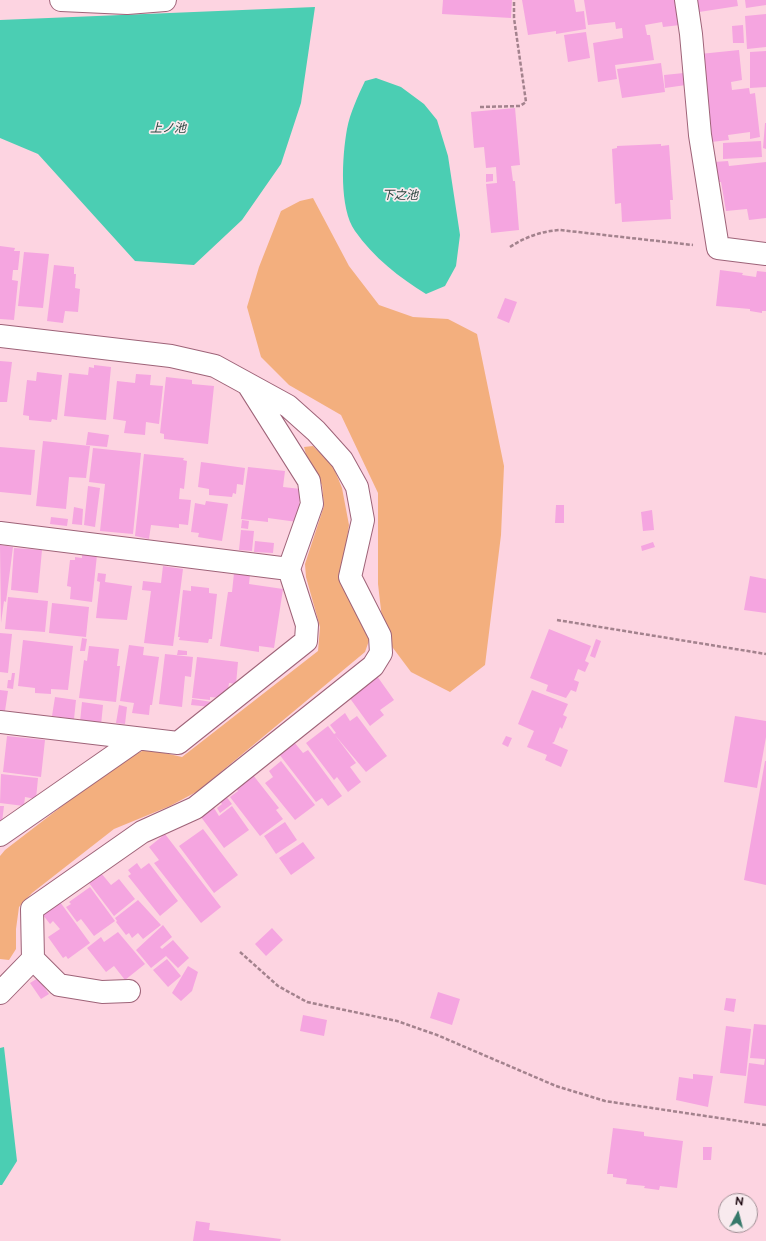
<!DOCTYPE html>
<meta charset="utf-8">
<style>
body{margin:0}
#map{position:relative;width:766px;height:1241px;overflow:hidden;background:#fdd4e1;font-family:Raleway,sans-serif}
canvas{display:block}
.north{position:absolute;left:718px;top:1193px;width:40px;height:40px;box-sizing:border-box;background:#f8eaee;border:1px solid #9f8e94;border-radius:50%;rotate:7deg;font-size:11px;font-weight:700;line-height:16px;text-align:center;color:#1a050d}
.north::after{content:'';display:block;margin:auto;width:14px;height:18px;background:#36796a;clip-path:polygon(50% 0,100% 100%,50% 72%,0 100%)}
</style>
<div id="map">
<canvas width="766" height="1241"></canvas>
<div class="north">N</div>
</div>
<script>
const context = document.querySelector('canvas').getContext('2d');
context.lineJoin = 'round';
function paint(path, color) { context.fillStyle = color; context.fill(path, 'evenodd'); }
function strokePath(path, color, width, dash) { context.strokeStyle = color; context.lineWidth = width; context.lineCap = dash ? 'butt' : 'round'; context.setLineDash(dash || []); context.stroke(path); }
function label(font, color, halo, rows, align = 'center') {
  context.font = font + ' Raleway,"Noto Sans JP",sans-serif'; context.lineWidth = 3.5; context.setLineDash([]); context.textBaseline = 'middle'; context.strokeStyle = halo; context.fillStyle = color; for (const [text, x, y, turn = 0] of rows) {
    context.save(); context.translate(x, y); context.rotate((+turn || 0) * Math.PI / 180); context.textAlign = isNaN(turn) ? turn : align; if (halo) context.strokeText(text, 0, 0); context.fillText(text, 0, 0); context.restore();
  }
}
paint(new Path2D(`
 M313 198 349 266 379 305 413 317 448 319 477 334 504 466 501 535 485 665 450 692 411 672 384 636 378 584V493L341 415 289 385 261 357 247 307 259 267 281 211 300 201Z
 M313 446 333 466 342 488 349 525 341 581 371 635 365 652 198 791 170 806 114 829 32 893 19 907 16 929V949L9 960 0 959V856L5 850 122 760 147 749 182 757 318 651 320 627 306 577 305 564 324 506 322 485 308 462 304 447Z`), '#f3af7e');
paint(new Path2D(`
 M315 7 301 103 281 164 242 220 194 265 135 261 38 154 0 138V20Z
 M376 78 401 87 424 104 437 120 448 156 460 235 456 266 445 286 426 294C400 278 373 257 355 231 339 208 342 157 347 129 350 113 358 96 365 81Z
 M4 1047 17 1161 2 1185H0V1048Z`), '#4bceb3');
paint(new Path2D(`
 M443 0H512L511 18 442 14Z
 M522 0H574L576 12 584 11 586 29 556 34V31L528 35Z
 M584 0H676L680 25 663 27 662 22 645 25 647 35H650L654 60 615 65 617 79 598 82 593 43 623 38 622 28 616 29 615 22 588 25Z
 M697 0H737L738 6 699 12Z
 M745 0H766V5L746 8Z
 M766 14V47L747 49 745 16Z
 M743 25 744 43H733L732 26Z
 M586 32 590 58 568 62 564 35Z
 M739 50 742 80 731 82 732 90 749 88 750 94 755 93 760 137 750 139V132L728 135 729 140 711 142 700 54Z
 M766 51V87L750 88V52Z
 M661 63 665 92 622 98 617 69Z
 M684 73 686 85 665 88 664 75Z
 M515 108 520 165 511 166 513 181H515L519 230 491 233 486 184 497 183 496 167 486 168 484 147 474 148 471 112Z
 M765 123H766V149L763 148Z
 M761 141 762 157 723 159V143Z
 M661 144V146L669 145 673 200H670L671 219 622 222 621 203 615 204 612 149 617 148V146Z
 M728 161 729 166 766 162V218L749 220 747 209 726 211 721 182H718L714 162Z
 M486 174H493V181L486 182Z
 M0 246 15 248 14 251H20L18 270H13L12 280 18 281 14 320 0 319Z
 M24 252 49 254 43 308 18 306Z
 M54 265 74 267V274H76L75 288 80 289 78 312 65 311 63 323 47 321Z
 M720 270 743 273 742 275 756 277 757 271 766 272V311H762V313L750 311V309L716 306Z
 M505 298 517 302 509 323 497 318Z
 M0 361 12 362 7 402H0Z
 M94 365 111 367 106 420 64 416 69 373 88 375 89 367 94 368Z
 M37 372 62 375 57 420 52 419 51 422 29 420V416L23 415 27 380 36 381Z
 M136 374 151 375 150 385 163 386 159 424 146 422 145 435 124 433 126 421 113 419 117 381 135 383Z
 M166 377 192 380V384L214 386 208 444 164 439V434L160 433Z
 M88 432 109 435 107 447 86 445Z
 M43 441 90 446 86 478 69 477 66 509 36 506Z
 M0 447 35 450 31 495 0 492Z
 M93 448 141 453 133 534 100 531 105 484 89 482Z
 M144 454 184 458 183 460 187 461 184 489 180 488 179 499 191 500 188 525 179 524V528L151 525 149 539 135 536Z
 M201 462 245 468 243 485 237 484 236 494 233 493 232 497 209 495V489L198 487Z
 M248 467 285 471 283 487 301 489 297 522 268 518V522L241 519Z
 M88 486 100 488 95 527 84 525Z
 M206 501 228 504 222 541 198 537 199 533 191 532 195 503 205 505Z
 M556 505H564V523H555Z
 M74 507 83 509 82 525 72 524Z
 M652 510 654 530 643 531 641 512Z
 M51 517 68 519 67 526 50 524Z
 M242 520 249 521 248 529 241 528Z
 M241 530 254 531 252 551 239 550Z
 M255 541 274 543 273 553 254 552Z
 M653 542 655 547 642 551 641 546Z
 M0 545 13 547 6 602 4 601 1 623Z
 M14 548 42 550 38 593 11 590Z
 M87 554 97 555 92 602 70 599 71 587 67 586 70 560H75V557L82 558V555H87Z
 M163 566 183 569 173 646 144 643 151 591 142 590 143 581 161 583Z
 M98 573 106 574 105 582 132 586 127 620 96 618 100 582 97 581Z
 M234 573 250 575 249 584 283 589 274 648 259 646V652L220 646 228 592H232Z
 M750 576 766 579V613L744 610Z
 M191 586 209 588V593L217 594 212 639H209L208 643 179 640 180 637H178L183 590 191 591Z
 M8 597 48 601 45 632 5 629Z
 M52 603 89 607 86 637 49 633Z
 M549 629 591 646 585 661 589 663 585 672 578 669 574 680 579 682 576 692 571 690 566 698 546 691 548 685 530 678Z
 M0 633 12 634 8 673 0 672Z
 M82 638 87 639 85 651H80Z
 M596 639 601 641 595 658 590 656Z
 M23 640 73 646 68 690 51 689V694L35 693V688L18 686Z
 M129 645 144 647 143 655 159 657 152 705H150L149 715 132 713 134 703 120 701Z
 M89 646 119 649 117 666H120L116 702 79 698 84 660 87 661Z
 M178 650 187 651V655H177Z
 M165 654 193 657 191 677 185 676 182 707 159 704Z
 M197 657 238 662 236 684 229 683 228 690 221 698 210 697V700L192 698Z
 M12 673H15L13 689 7 688 8 680H11Z
 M377 676 394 700 380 710 384 715 370 726 349 697Z
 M0 690 8 691 5 711 0 710Z
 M532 690 568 704 563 715 567 717 562 729 560 727 554 742 552 743 568 750 561 767 545 760 547 755 527 747 534 731 518 724Z
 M55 697 76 700 74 719 52 716Z
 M192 699 212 702 211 707 191 705Z
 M82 702 103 705 101 725 80 722Z
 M119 705 127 707 125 724 116 723Z
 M345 713 350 721 357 716 387 756 366 772 334 734 336 733 330 725Z
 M735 716 766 721V737L757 788 724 782Z
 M328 726 356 763 350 767 361 782 348 792 337 777 334 780 306 743Z
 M7 736 45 740 41 777 3 772Z
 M506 736 512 738 508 747 502 744Z
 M294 742 303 753 308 750 342 796 328 806 322 798 316 802 279 754Z
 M281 761 315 805 295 820 265 783 273 777 269 771Z
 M765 761H766V885L744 880Z
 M1 774 38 778 36 799 25 797 24 806 0 803Z
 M253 775 279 808 276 810 283 819 260 836 230 797 238 791 236 788Z
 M225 795 232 804 220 813 217 808 222 804 219 800Z
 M0 806H4L2 822H0Z
 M232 806 249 830 224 848 201 817 214 808 219 816Z
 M285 822 297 840 276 854 264 836Z
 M203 829 238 875 214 893 179 846Z
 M165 834 221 907 201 923 154 863 159 860 149 847Z
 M303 842 315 858 291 875 279 858Z
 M137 863 141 869 149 863 178 901 160 916 128 876 131 874 128 870Z
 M101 873 111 885 119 879 135 899 114 916 89 883Z
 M90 887 115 921 94 936 81 919 77 922 66 907 71 904 69 902Z
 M138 900 161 925 143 939 138 933 132 938 129 933 126 935 116 922 117 921 115 918Z
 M60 902 90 943 68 959 66 956 63 958 48 937 60 929 53 921 50 924 43 915Z
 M163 925 172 937 160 947 162 949 173 940 189 958 178 968 166 956 151 968 136 950Z
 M272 928 283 940 266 956 255 944Z
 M118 932 145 964 125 980 114 966 106 972 87 948 101 937 104 942Z
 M167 959 181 976 168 987 153 970Z
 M188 966 198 972 192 991 181 1001 172 993Z
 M38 978 49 994 41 999 30 983Z
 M438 992 460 999 452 1025 430 1018Z
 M726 998 736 999 734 1012 724 1010Z
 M303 1015 327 1020 324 1036 300 1031Z
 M754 1024 766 1025V1106L744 1103 749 1063 764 1065 765 1059 750 1058Z
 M726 1026 751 1029 746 1076 720 1073Z
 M693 1074 713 1076 708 1107 676 1100 679 1077 693 1079Z
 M613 1128 644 1132V1136L683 1141 677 1188 660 1186 659 1190 644 1188 645 1186 626 1184 627 1179 613 1177V1174H607Z
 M703 1147H712L711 1160H703Z
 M196 1221 210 1223 209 1230 281 1239 280 1241H193Z`), '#f5a5e0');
const minor = new Path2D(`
 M61 0 127 3 165 0
 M686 0 691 34 700 135 718 248 766 254
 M0 336 171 356 215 366 288 406 316 431 342 460 357 487 363 520 350 577 380 636 381 653 373 666 195 808 142 832 32 909 33 959 0 993
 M0 533 289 569
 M0 722 178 743 306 641 307 625 289 569 312 504 309 481 249 386
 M0 835 138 739
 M33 959 59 985 102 992 129 991`);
strokePath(minor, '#9e6378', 24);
strokePath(new Path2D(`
 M480 107 520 106 526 102 514 18V0
 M510 247C525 237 542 231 560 230L693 245
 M557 620 766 654
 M240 952 278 986 307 1002 397 1021 437 1035 556 1086 605 1101 766 1125`), '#a3828d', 2.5, [4, 2]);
strokePath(minor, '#fff', 22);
label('italic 12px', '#28443d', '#f8eaee', [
 ["上ノ池",168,128],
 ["下之池",400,195]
]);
</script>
